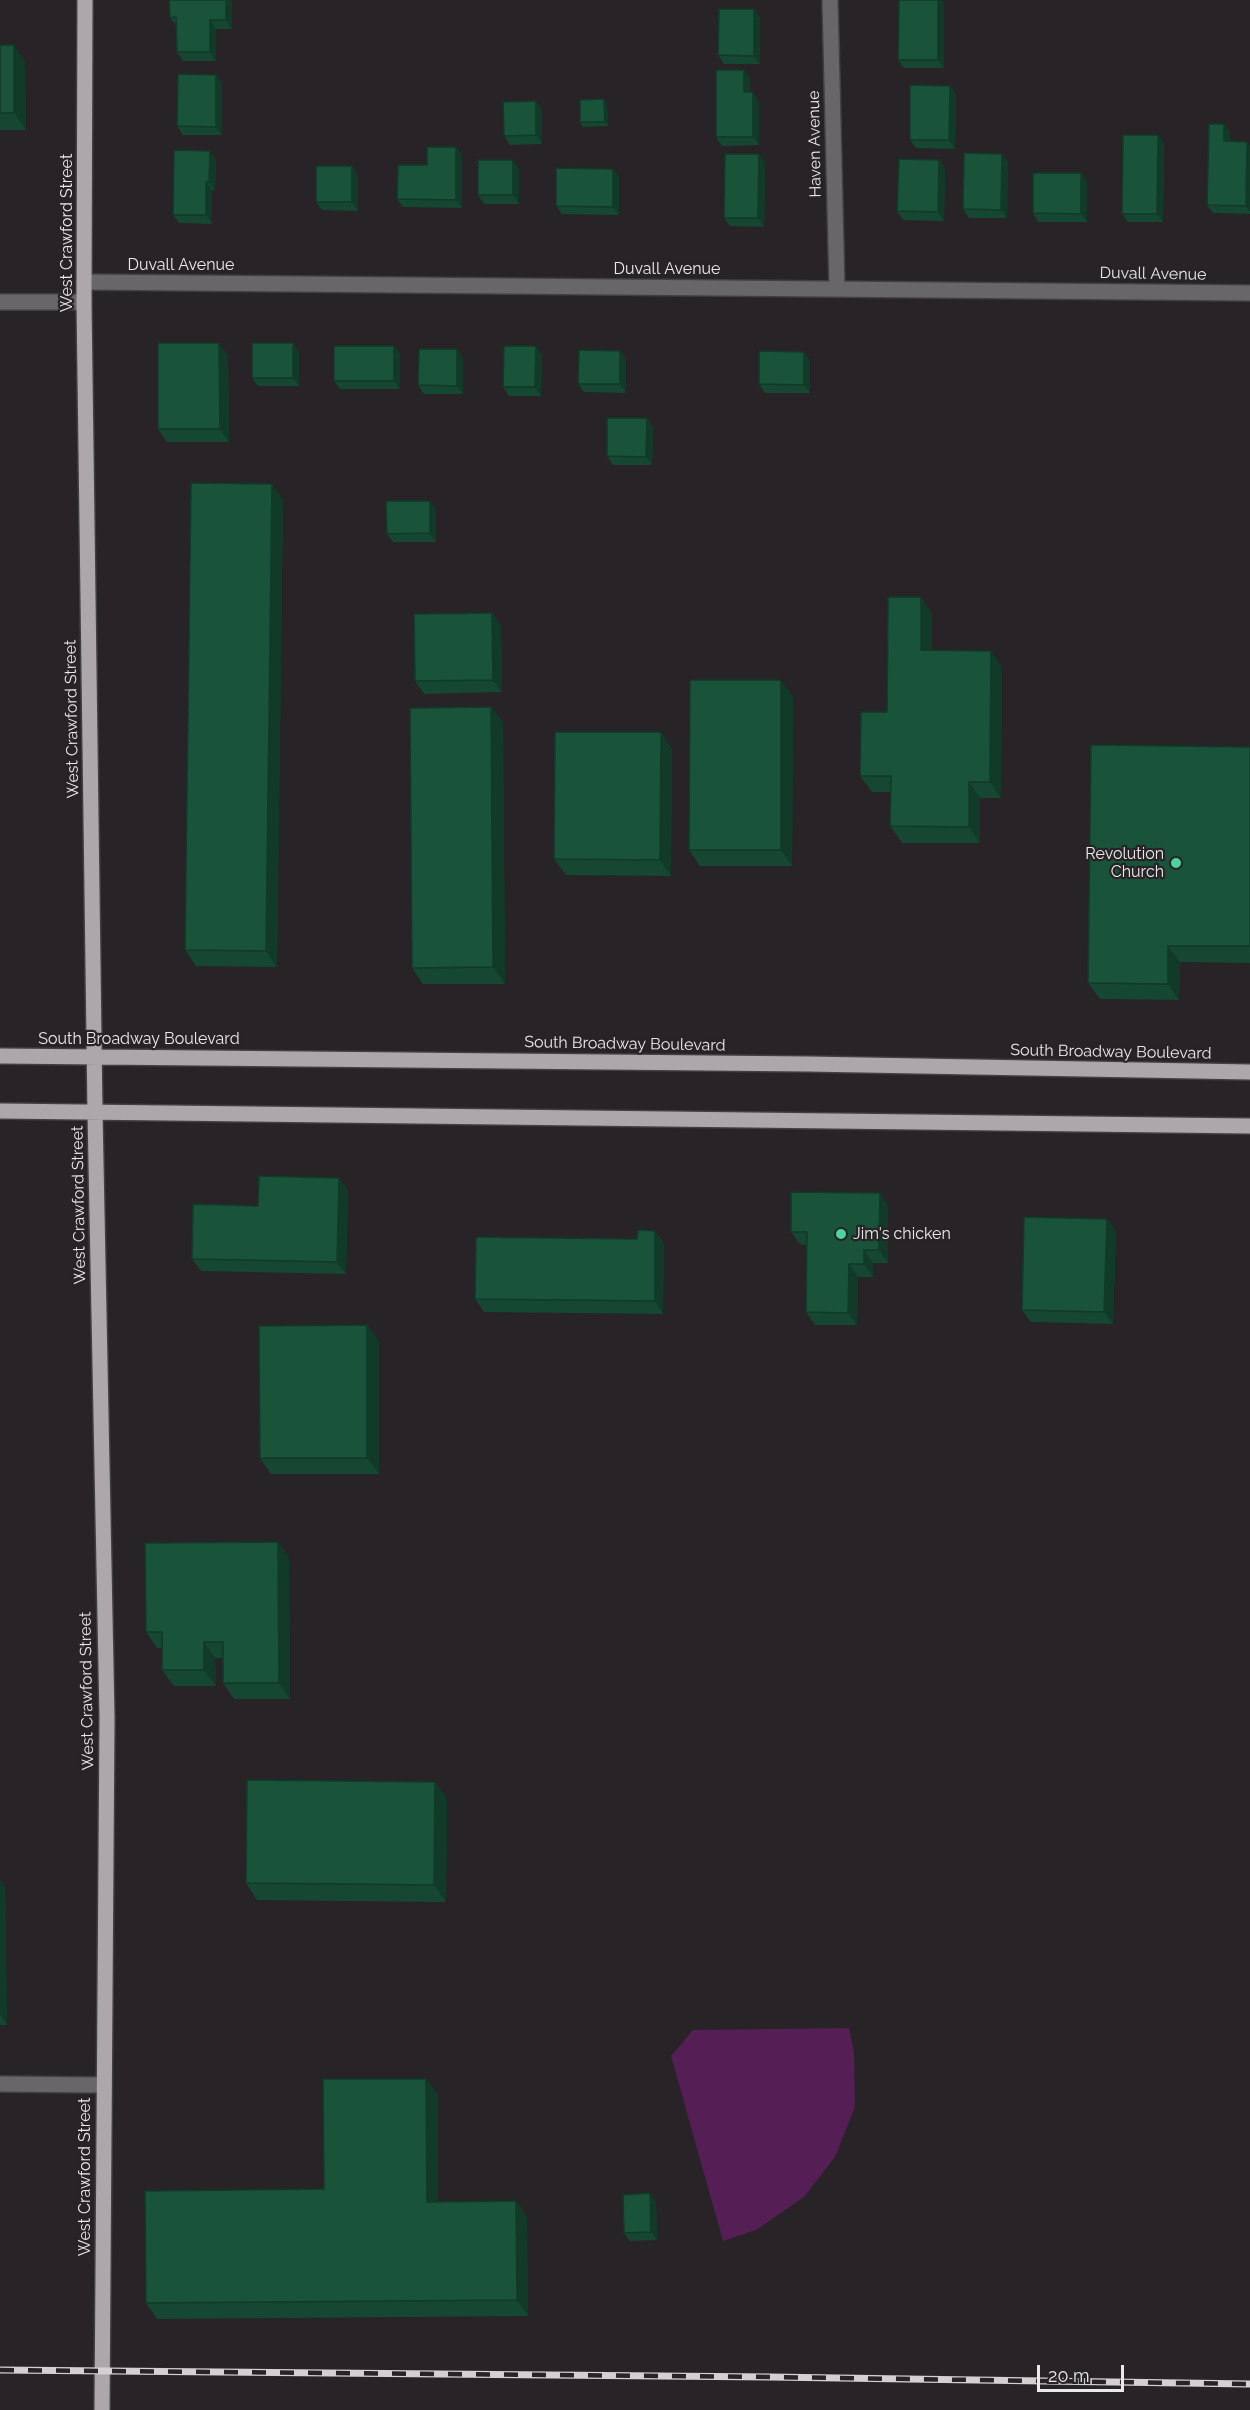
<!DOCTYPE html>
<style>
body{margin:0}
#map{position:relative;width:1250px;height:2410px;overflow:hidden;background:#272327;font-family:Raleway,sans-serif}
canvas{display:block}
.scale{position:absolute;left:1037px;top:2365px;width:87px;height:27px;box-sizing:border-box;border:3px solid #ebe8ea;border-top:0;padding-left:8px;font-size:18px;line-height:21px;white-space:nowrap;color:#ebe8ea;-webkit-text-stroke:4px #272327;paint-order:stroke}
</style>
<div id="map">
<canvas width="1250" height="2410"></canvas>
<div class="scale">20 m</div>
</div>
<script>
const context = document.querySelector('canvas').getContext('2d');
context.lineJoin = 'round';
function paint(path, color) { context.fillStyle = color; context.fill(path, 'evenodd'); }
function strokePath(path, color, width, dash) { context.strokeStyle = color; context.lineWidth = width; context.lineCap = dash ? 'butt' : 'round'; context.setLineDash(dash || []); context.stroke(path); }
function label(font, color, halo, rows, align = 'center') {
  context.font = font + ' Raleway,sans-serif'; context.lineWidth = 4.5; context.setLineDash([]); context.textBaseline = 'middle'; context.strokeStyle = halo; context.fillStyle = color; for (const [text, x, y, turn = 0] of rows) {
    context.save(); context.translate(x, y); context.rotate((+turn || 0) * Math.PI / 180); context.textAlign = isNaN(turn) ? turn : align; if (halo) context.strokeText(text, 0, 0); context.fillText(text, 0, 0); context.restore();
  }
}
paint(new Path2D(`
 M849 2028 854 2052 855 2107 835 2157 804 2197 756 2230 723 2241 671 2056 693 2030Z`), '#551e54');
const minor = new Path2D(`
 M830 0 837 288
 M84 282 1250 293
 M0 302H84
 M0 2084 104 2085`);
const major = new Path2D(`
 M85 0 84 302 95 1112 107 1718 102 2410
 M0 1056 808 1064 1250 1072
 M0 1111 1250 1126`);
strokePath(minor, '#423f42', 18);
strokePath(major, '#423f42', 18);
strokePath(minor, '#686668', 15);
strokePath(major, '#aba7ab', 15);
const rail = new Path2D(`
 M0 2370 770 2377 1250 2384`);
strokePath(rail, '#d3cfd2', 7);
strokePath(rail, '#272327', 4.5, [14]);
paint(new Path2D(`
 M169 0H232V29H216V61H183L177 52V26L170 18Z
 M899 0H941L944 4V68H904L898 60Z
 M760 18V64H724L718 55Z
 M0 45 25 61 26 130H0Z
 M216 75 222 83V135H183L177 126Z
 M750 78V92L759 101V145L722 146 716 137Z
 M956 94 955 149 916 148 910 140Z
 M536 101 542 110V144L510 145 504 136Z
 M607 104 608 126 583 127 580 122Z
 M1224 124 1230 133V142L1250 146V214L1213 213 1207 205Z
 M1158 135 1164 143 1163 222H1128L1122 214Z
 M456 147 462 156V208L403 207 397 199 427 165Z
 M1002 154 1008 162 1007 218H969L963 209Z
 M216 159 215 190H212V224L179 223 173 215Z
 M765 163 764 227 730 226 724 218Z
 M519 168V204H484L478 195Z
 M945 168 944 221 903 220 897 211Z
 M613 169 619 177V215L562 214 556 206Z
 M1081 173 1087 181V222H1038L1033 213Z
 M358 175V211L322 210 316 202Z
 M394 346 400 354V389H340L334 381Z
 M620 351 626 359V393L584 392 578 384Z
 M299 352V386H258L252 378Z
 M542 354 541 396H509L503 387Z
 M228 356 229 442H167L158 429Z
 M463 358V394H424L418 385Z
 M810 360V393H765L759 384Z
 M647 418 653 427 652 465H613L607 456Z
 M283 500 277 967 196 966 185 950Z
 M436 509V542H393L387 534Z
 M921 597 932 614V650L1002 667 1001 798H980V843H902L890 826V792H872L860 776 887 712Z
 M492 613 501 626 502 692 424 694 415 681Z
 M793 697 792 866H700L689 850Z
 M491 707 503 723 505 984H423L412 968Z
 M661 732 672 749 671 876 566 875 554 859Z
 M1250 747V963L1180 962 1179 1000 1100 999 1088 983Z
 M348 1190 346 1274 201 1271 192 1259 258 1206Z
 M880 1193 888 1206V1263H873V1277H858L857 1325H815L806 1312 807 1245 800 1244 791 1232Z
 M1107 1219 1116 1231 1113 1324 1031 1322 1022 1310Z
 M664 1243 663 1314 484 1312 475 1299Z
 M367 1325 379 1341V1474H271L260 1458Z
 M278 1542 289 1558 290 1699H234L223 1683V1658H215L216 1686H174L162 1670V1648H157L146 1632Z
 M447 1798 446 1902 257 1900 246 1883Z
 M0 1880 5 1888 7 2025H0Z
 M426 2079 438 2095V2202L516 2201 527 2217 528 2316 157 2319 146 2303 324 2189Z
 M656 2202 657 2240 630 2241 624 2233Z`), '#154732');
paint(new Path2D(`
 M226 0H232V29L226 20Z
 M938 0H941L944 4V68L938 60Z
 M754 9 760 18V64L754 56Z
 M210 20 216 29V61L210 52Z
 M14 45 25 61 26 130 14 113Z
 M744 70 750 78V101L744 92Z
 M216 75 222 83V135L216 127Z
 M950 86 956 94 955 149 949 140Z
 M753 92 759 101V145L753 137Z
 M604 99 607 104 608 126 605 122Z
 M536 101 542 110V144L536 135Z
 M1224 124 1230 133V150L1224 141Z
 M1158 135 1164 143 1163 222 1157 214Z
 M1247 142 1250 146V212L1246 206Z
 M456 147 462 156V208L456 200Z
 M210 151 216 159 215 190 209 182Z
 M759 154 765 163 764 227 758 218Z
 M1002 154 1008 162 1007 218 1001 210Z
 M513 160 519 168V204L513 195Z
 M939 160 945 168 944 221 938 212Z
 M352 166 358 175V211L352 202Z
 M613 169 619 177V215L613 207Z
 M1081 173 1087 181V222L1081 214Z
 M206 182 212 190V224L206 215Z
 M219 343 228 356 229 442 220 429Z
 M293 343 299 352V386L293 378Z
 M394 346 400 354V389L394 381Z
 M536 346 542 354 541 396 535 387Z
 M457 349 463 358V394L457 386Z
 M620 351 626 359V393L620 384Z
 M804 352 810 360V393L804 385Z
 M647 418 653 427 652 465 646 457Z
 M272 484 283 500 277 967 266 951Z
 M430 501 436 509V542L430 533Z
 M921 597 932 614V666L921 650Z
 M492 613 501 626 502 692 493 680Z
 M991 651 1002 667 1001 798 990 782Z
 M781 680 793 697 792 866 781 850Z
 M491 707 503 723 505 984 493 967Z
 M661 732 672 749 671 876 660 860Z
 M969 782 980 798V843L969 827Z
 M1168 946 1180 962 1179 1000 1168 984Z
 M339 1178 348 1190 346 1274 337 1262Z
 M880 1193 888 1206V1263L879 1250Z
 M1107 1219 1116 1231 1113 1324 1104 1312Z
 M655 1231 664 1243 663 1314 655 1301Z
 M864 1250 873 1263V1277L864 1264Z
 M849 1264 858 1277 857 1325 848 1313Z
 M367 1325 379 1341V1474L367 1458Z
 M278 1542 289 1558 290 1699 279 1683Z
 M204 1642 215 1658 216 1686 204 1670Z
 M435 1782 447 1798 446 1902 434 1885Z
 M0 1880 5 1888 7 2025 0 2015Z
 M426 2079 438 2095V2218L427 2202Z
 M650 2193 656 2202 657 2240 651 2232Z
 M516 2201 527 2217 528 2316 517 2300Z`), '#113a29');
const building = new Path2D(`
 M169 0H226V20H210V52H177L176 17 170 18Z
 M899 0H938V60H898Z
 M719 9H754V56L718 55Z
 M0 45H14V113H0Z
 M716 70H744V92H753V137H716Z
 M178 74 216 75V127L177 126Z
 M910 85 950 86 949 140H910Z
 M604 99 605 122H580V100Z
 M536 101V135L504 136 503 102Z
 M1209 124H1224V141L1247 142 1246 206 1207 205Z
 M1123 135H1158L1157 214H1122Z
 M427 147H456V200L397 199 398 165H427Z
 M174 150 210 151 209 182H206V215H173Z
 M964 153 1002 154 1001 210 963 209Z
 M725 154H759L758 218H724Z
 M899 159 939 160 938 212 897 211Z
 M478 160H513V195H478Z
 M316 166H352V202H316Z
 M556 168 613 169V207L556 206Z
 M1033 173H1081V214L1033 213Z
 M158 343H219L220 429H158Z
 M252 343H293V378H252Z
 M334 346H394V381H334Z
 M504 346H536L535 387H503Z
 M419 349H457V386L418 385Z
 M579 350 620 351V384H578Z
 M759 351 804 352V385L759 384Z
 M607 418H647L646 457 607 456Z
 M191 483 272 484 266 951 185 950Z
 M386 501H430V533L387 534Z
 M888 597H921V650L991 651 990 782H969V827L890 826 891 776H860L861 712H887Z
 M492 613 493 680 415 681 414 614Z
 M690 680H781V850H689Z
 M491 707 493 967 412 968 410 708Z
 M555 732H661L660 860 554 859Z
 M1091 745 1250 747V946H1168V984L1088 983Z
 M259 1176 339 1178 337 1262 192 1259 193 1204 258 1206Z
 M791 1192 880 1193 879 1250H864V1264H849L848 1313 806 1312 807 1232H791Z
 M1024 1217 1107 1219 1104 1312 1022 1310Z
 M638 1230 655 1231V1301L475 1299 476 1237 637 1239Z
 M367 1325V1458H260L259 1326Z
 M278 1542 279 1683H223V1642H204V1670H162V1632H146L145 1543Z
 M247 1780 435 1782 434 1885 246 1883Z
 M323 2079H426L427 2202 516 2201 517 2300 146 2303 145 2191 324 2189Z
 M650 2193 651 2232 624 2233 623 2195Z`);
paint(building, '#18533a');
strokePath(building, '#113a29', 1.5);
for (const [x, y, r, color] of [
 [1176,863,6,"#4cd49b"],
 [841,1234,6,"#4cd49b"]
]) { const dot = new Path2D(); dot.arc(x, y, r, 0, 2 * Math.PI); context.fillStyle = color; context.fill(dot); strokePath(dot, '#272327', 2); }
label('16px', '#ebe8ea', '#272327', [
 ["Haven Avenue",815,144,-91],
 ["West Crawford Street",67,233,-90],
 ["Duvall Avenue",181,265],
 ["Duvall Avenue",667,269],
 ["Duvall Avenue",1153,274,1],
 ["West Crawford Street",72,719,-91],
 ["South Broadway Boulevard",139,1039],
 ["South Broadway Boulevard",625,1044,1],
 ["South Broadway Boulevard",1111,1052,1],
 ["West Crawford Street",79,1205,-91],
 ["West Crawford Street",87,1691,-91],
 ["West Crawford Street",85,2177,-90]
]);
label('16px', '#ebe8ea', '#272327', [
 ["Revolution",1164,854],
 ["Church",1164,872],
 ["Jim's chicken",853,1234,"left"]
], 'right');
</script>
